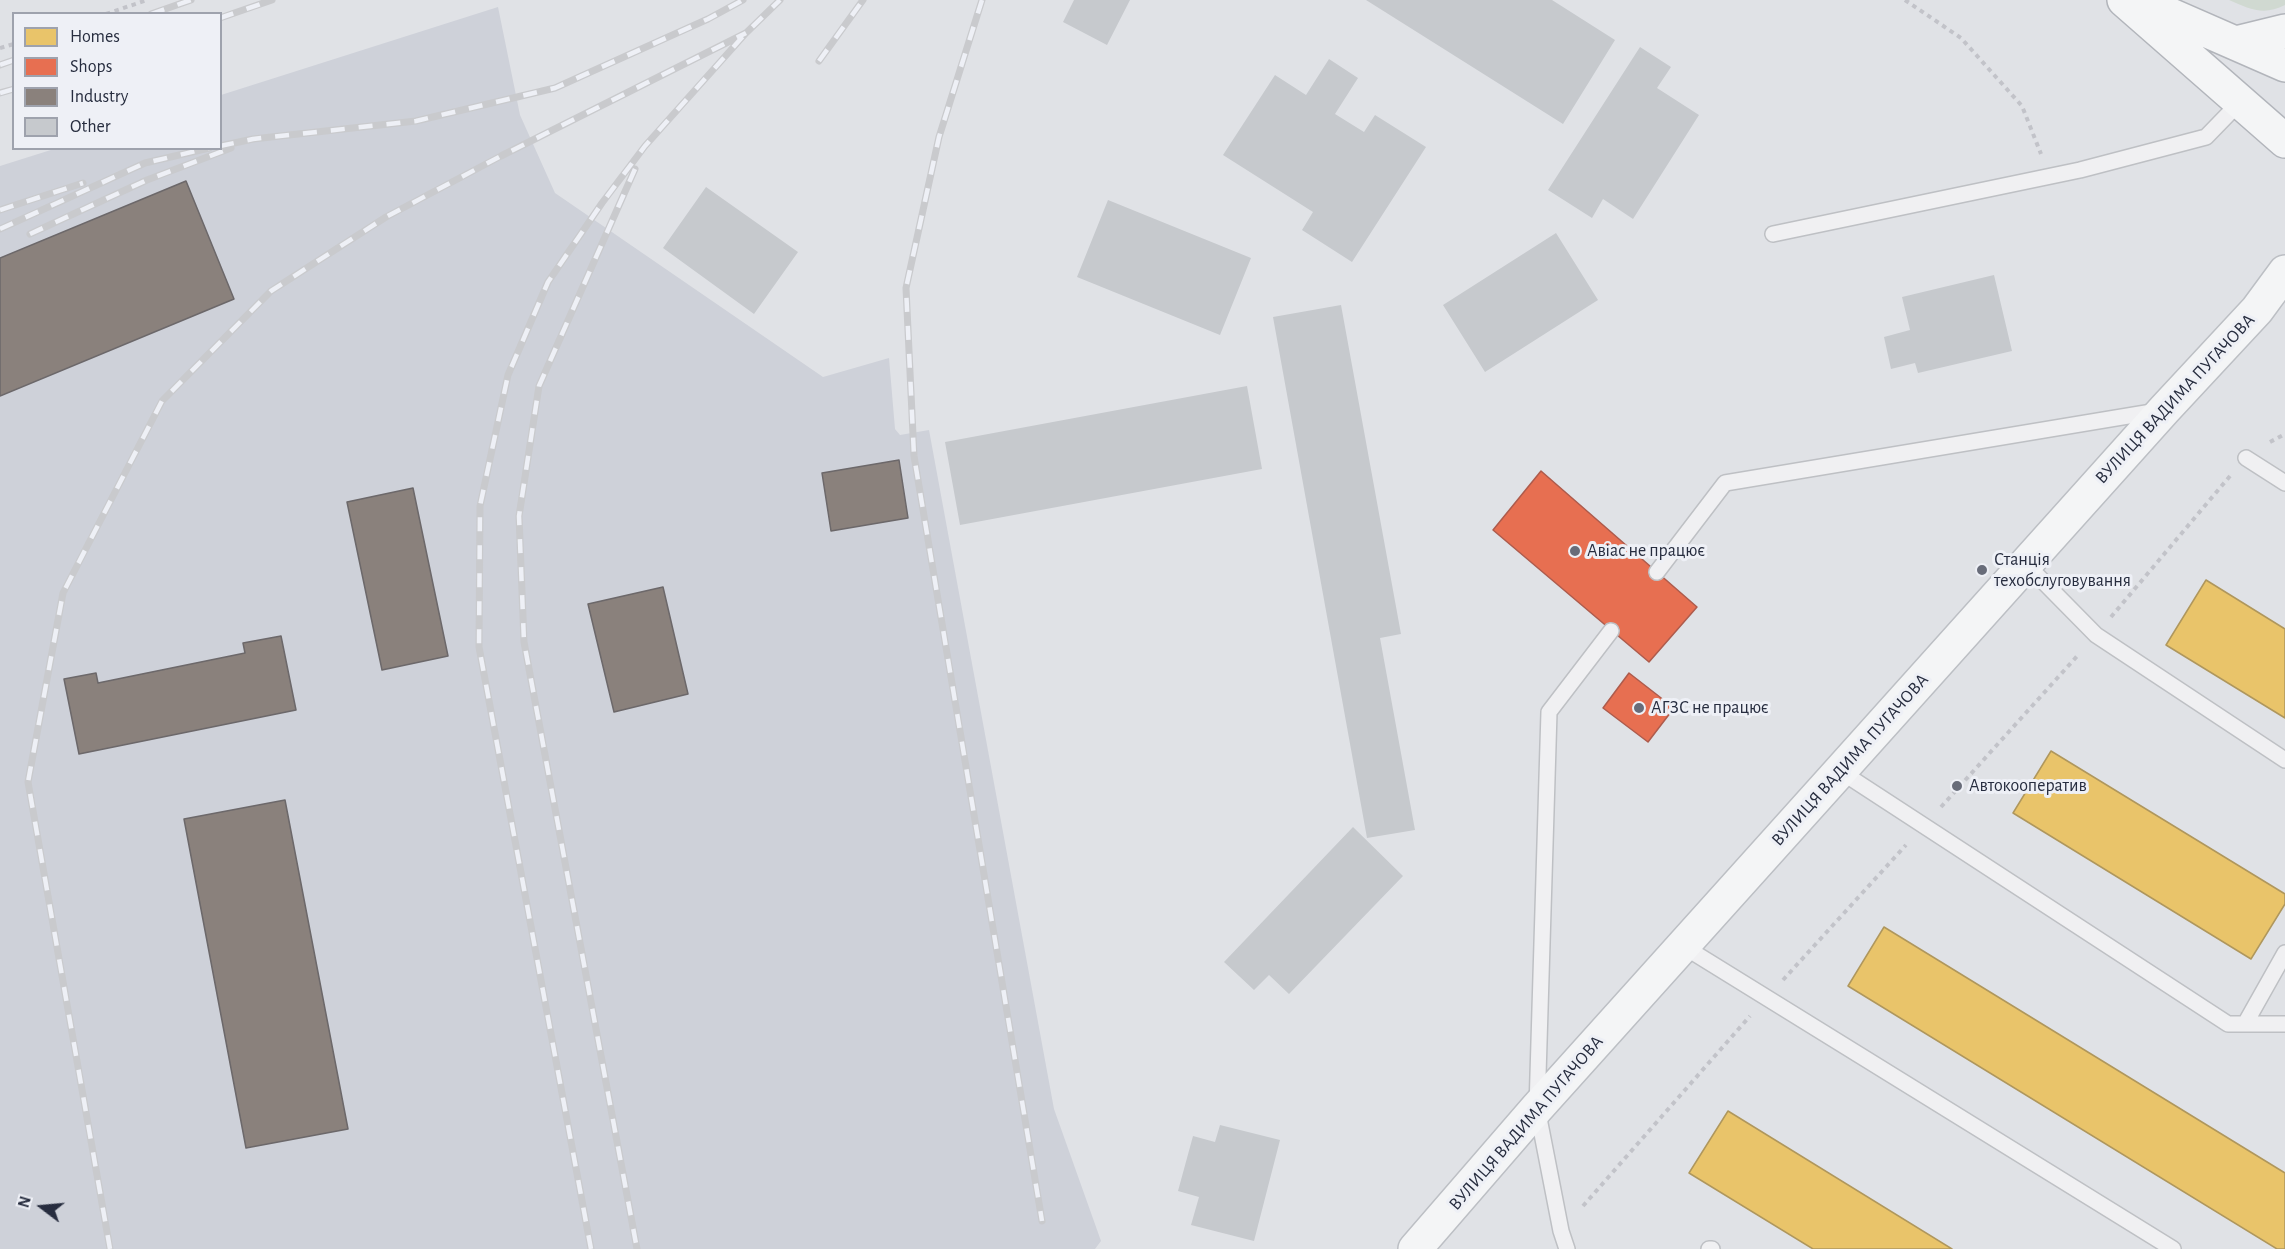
<!DOCTYPE html>
<meta charset="utf-8">
<style>
body{margin:0}
#map{position:relative;width:2285px;height:1249px;overflow:hidden;background:#e0e2e6;font-family:"Alegreya Sans",sans-serif}
canvas{display:block}
.legend{position:absolute;left:12px;top:12px;width:210px;height:138px;box-sizing:border-box;background:#eef0f6;border:2px solid #9ea2ad;margin:0;padding:8px 10px;list-style:none;font-size:18px;color:#272d3f}
.legend li{display:flex;align-items:center;gap:12px;height:30px}
.legend b{width:30px;border:2px solid #9ea2ad}
.north{position:absolute;left:12px;top:1177px;width:60px;height:60px;-webkit-text-stroke:4px #eef0f6;paint-order:stroke;rotate:286deg;font-size:16px;font-weight:700;line-height:24px;text-align:center;color:#272d3f}
.north::after{content:'';display:block;margin:auto;width:21px;height:27px;background:#272d3f;clip-path:polygon(50% 0,100% 100%,50% 72%,0 100%)}
</style>
<div id="map">
<canvas width="2285" height="1249"></canvas>
<ul class="legend">
<li><b style="height:16px;background:#e9c46a"></b>Homes</li>
<li><b style="height:16px;background:#e76f51"></b>Shops</li>
<li><b style="height:16px;background:#8a817c"></b>Industry</li>
<li><b style="height:16px;background:#c6c9cd"></b>Other</li>
</ul>
<div class="north">N</div>
</div>
<script>
const context = document.querySelector('canvas').getContext('2d');
context.lineJoin = 'round';
function paint(path, color) { context.fillStyle = color; context.fill(path, 'evenodd'); }
function strokePath(path, color, width, dash) { context.strokeStyle = color; context.lineWidth = width; context.lineCap = dash ? 'butt' : 'round'; context.setLineDash(dash || []); context.stroke(path); }
function label(font, color, halo, rows, align = 'center') {
  context.font = font + ' "Alegreya Sans",sans-serif'; context.lineWidth = 6; context.setLineDash([]); context.textBaseline = 'middle'; context.strokeStyle = halo; context.fillStyle = color; for (const [text, x, y, turn = 0] of rows) {
    context.save(); context.translate(x, y); context.rotate((+turn || 0) * Math.PI / 180); context.textAlign = isNaN(turn) ? turn : align; if (halo) context.strokeText(text, 0, 0); context.fillText(text, 0, 0); context.restore();
  }
}
paint(new Path2D(`
 M498 7 520 115 555 193 823 377 889 358 895 429 900 435 929 430 1054 1109 1101 1241 1095 1249H0V166L54 149 220 148 221 95Z`), '#ced1d9');
paint(new Path2D(`
 M2229 0H2285V5C2264 16 2249 9 2229 0Z`), '#d0d9d1');
const homes = new Path2D(`
 M2206 580 2285 629V718L2166 645Z
 M2051 751 2285 894V904L2251 959 2013 813Z
 M1884 927 2285 1173V1249H2277L1848 986Z
 M1728 1111 1952 1249H1813L1689 1173Z`);
paint(homes, '#e9c46a');
strokePath(homes, '#af975d', 1.5);
const shops = new Path2D(`
 M1541 471 1697 607 1649 662 1493 530Z
 M1629 673 1674 708 1648 742 1603 708Z`);
paint(shops, '#e76f51');
strokePath(shops, '#ad5b4c', 1.5);
const industry = new Path2D(`
 M186 181 234 299 0 396V258Z
 M899 460 908 518 831 531 822 473Z
 M413 488 448 656 382 670 347 502Z
 M663 587 688 694 614 712 588 604Z
 M281 636 296 710 79 754 64 679 96 673 98 683 245 653 243 643Z
 M285 800 348 1129 246 1148 184 819Z`);
paint(industry, '#8a817c');
strokePath(industry, '#6c686a', 1.5);
paint(new Path2D(`
 M1074 0H1130L1107 45 1063 22Z
 M1366 0H1552L1615 40 1563 124Z
 M1640 47 1671 67 1657 88 1699 115 1633 219 1603 199 1592 218 1548 190Z
 M1329 59 1358 78 1335 114 1364 132 1375 115 1426 147 1352 262 1302 230 1313 212 1223 155 1275 75 1306 95Z
 M706 187 798 252 754 314 663 248Z
 M1108 200 1251 258 1220 335 1077 277Z
 M1556 233 1598 300 1485 372 1443 305Z
 M1994 275 2012 351 1918 373 1915 363 1891 369 1884 337 1910 330 1902 297Z
 M1341 305 1401 634 1380 638 1415 830 1367 838 1273 317Z
 M1247 386 1262 469 960 525 945 442Z
 M1353 827 1403 876 1289 994 1269 975 1254 990 1224 962Z
 M1220 1125 1280 1140 1254 1241 1191 1225 1199 1197 1178 1191 1193 1136 1215 1142Z`), '#c6c9cd');
const lane = new Path2D(`
 M1773 234 2080 170 2206 137 2240 102
 M2246 458 2285 483
 M2026 564 2096 635 2285 760
 M1657 572 1725 483 2158 411
 M1840 771 2228 1024H2285
 M1683 946 2173 1249
 M2245 1024 2285 953
 M1567 1249 1561 1231 1537 1108 1549 712 1611 631
 M1709 1249H1712`);
const primary = new Path2D(`
 M1415 1249 1537 1108 1840 771 2164 410 2257 310 2285 272`);
const highway = new Path2D(`
 M2124 0 2285 141
 M2141 2 2285 65
 M2236 43 2285 31`);
strokePath(lane, '#bec0c4', 18);
strokePath(primary, '#bcbfc4', 36);
strokePath(highway, '#b2b5bb', 36);
strokePath(new Path2D(`
 M1905 0 1961 38 2022 106 2041 154
 M106 14 147 0
 M0 48 14 44
 M2270 442 2285 434
 M2111 617 2230 476
 M1941 807 2079 654
 M1783 980 1906 845
 M1583 1206 1750 1016`), '#c2c3c9', 4, [4.5, 4.5]);
strokePath(lane, '#f0f0f2', 15);
strokePath(primary, '#f4f5f6', 33);
strokePath(highway, '#f4f5f6', 33);
const rail = new Path2D(`
 M982 0 939 137 906 288 914 456 1042 1221
 M151 14 191 0
 M220 18 272 0
 M819 61 863 0
 M0 65 14 60
 M0 93 14 89
 M220 146 253 139 416 121 555 88 708 19 743 0
 M635 169 539 386 519 516 524 642 637 1249
 M0 210 83 183
 M0 229 145 163 209 148
 M30 234 147 180 231 148
 M110 1249 28 782 63 593 162 401 271 291 386 217 501 156 746 33
 M591 1249 479 647 480 506 508 375 548 282 602 203 645 146 746 33 780 0`);
strokePath(rail, '#c9cacd', 7);
strokePath(rail, '#eef0f6', 4.5, [14]);
for (const [x, y, r, color] of [
 [1575,551,6,"#686c79"],
 [1982,570,6,"#686c79"],
 [1639,708,6,"#686c79"],
 [1957,786,6,"#686c79"]
]) { const dot = new Path2D(); dot.arc(x, y, r, 0, 2 * Math.PI); context.fillStyle = color; context.fill(dot); strokePath(dot, '#eef0f6', 2); }
label('18px', '#272d3f', '#eef0f6', [
 ["ВУЛИЦЯ ВАДИМА ПУГАЧОВА",2175,399,-47],
 ["ВУЛИЦЯ ВАДИМА ПУГАЧОВА",1850,760,-48],
 ["ВУЛИЦЯ ВАДИМА ПУГАЧОВА",1526,1123,-49]
]);
label('18px', '#272d3f', '#eef0f6', [
 ["Авіас не працює",1587,551],
 ["Станція",1994,560],
 ["техобслуговування",1994,581],
 ["АГЗС не працює",1651,708],
 ["Автокооператив",1969,786]
], 'left');
</script>
